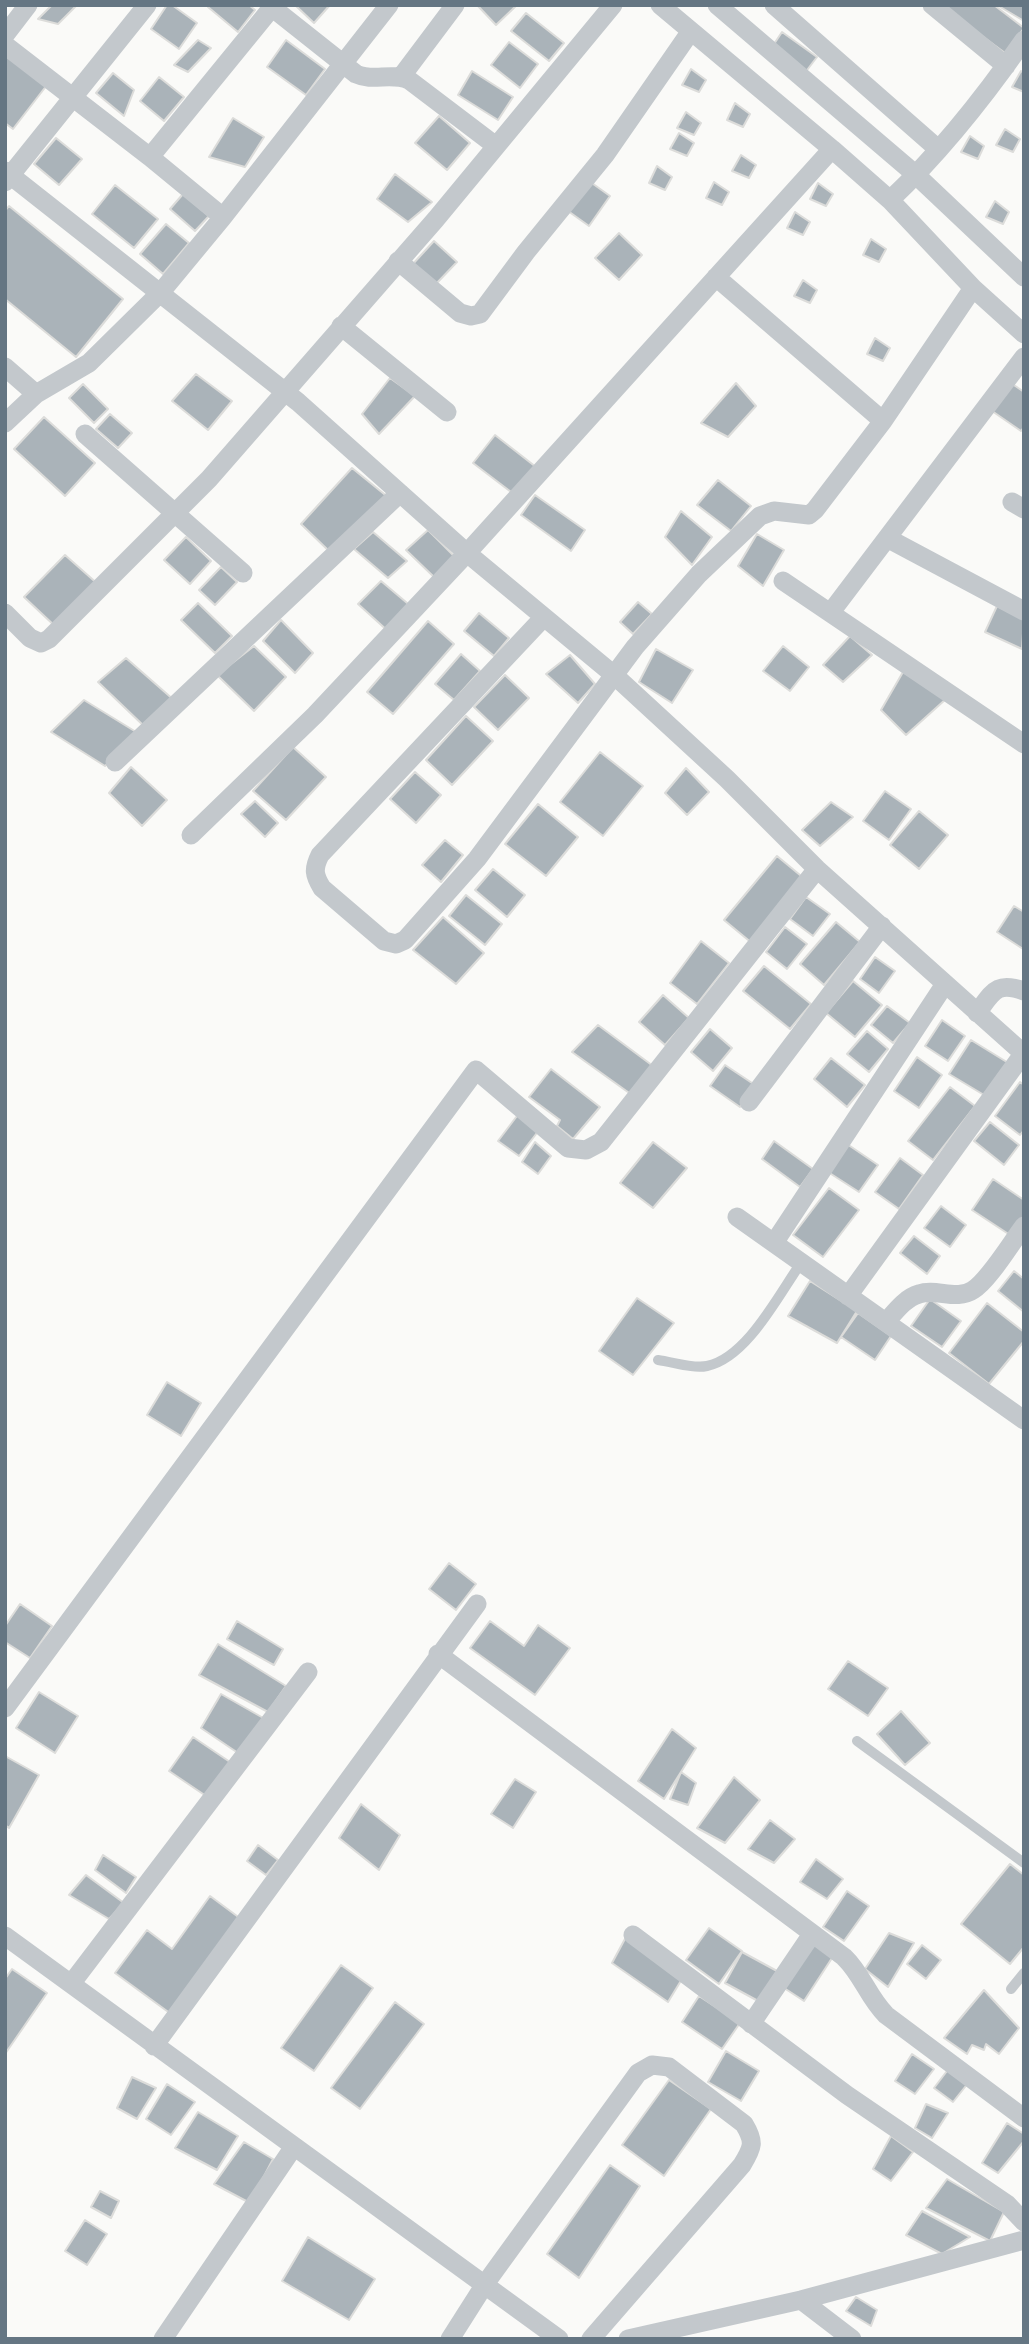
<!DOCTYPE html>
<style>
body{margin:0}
#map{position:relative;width:1029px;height:2344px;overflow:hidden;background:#fafaf8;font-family:Rubik,sans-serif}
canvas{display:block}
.frame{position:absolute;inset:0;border:7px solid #657683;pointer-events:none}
</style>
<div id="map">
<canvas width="1029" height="2344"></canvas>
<div class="frame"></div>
</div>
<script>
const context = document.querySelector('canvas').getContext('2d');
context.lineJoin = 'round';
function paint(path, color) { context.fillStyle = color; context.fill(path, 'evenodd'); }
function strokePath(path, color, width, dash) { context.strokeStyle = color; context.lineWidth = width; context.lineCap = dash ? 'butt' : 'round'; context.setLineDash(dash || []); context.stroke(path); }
const building = new Path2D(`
 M52 5H75L76 6 58 24 38 19Z
 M167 5H172L197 23 179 49 151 29Z
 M209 5H249L255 10 238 32 208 7Z
 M295 5H330L314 23Z
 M477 5H517L496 25Z
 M940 5H994L1024 28 1005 53Z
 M997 5H1024V21Z
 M526 13 564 43 549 61 511 31Z
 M782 32 817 57 804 74 770 50Z
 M198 40 211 48 188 72 174 65Z
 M286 40 325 69 306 95 267 67Z
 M509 42 538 64 520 88 491 65Z
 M9 55 47 85 13 129 5 123V60Z
 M691 69 706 80 699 92 682 85Z
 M472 71 513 97 498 120 458 95Z
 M1021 71 1024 73V92L1012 87Z
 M113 73 134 90 124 116 96 93Z
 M159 77 184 97 164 121 140 101Z
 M735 103 750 114 743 127 727 120Z
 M686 112 701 123 694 135 677 128Z
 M439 116 470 143 447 170 415 143Z
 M233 118 264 137 245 167 209 157Z
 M1005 129 1020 139 1013 152 996 145Z
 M679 133 694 143 687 156 670 149Z
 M970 136 984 146 978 159 961 152Z
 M56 138 82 159 59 185 34 164Z
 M741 155 756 165 749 178 732 171Z
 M657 166 672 177 665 190 649 183Z
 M395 174 432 202 408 222 377 199Z
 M589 181 610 196 589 226 568 211Z
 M714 182 729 192 722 205 706 198Z
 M818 183 833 194 826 206 810 199Z
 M115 185 158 219 134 248 92 214Z
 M183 194 209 216 195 231 170 209Z
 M995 201 1009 212 1003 224 986 217Z
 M9 206 123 299 76 357 5 299V211Z
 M795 212 810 222 803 235 787 228Z
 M166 224 189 243 163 274 140 254Z
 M619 233 642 255 619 280 595 258Z
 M871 239 886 249 879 262 863 255Z
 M434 241 457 262 434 286 411 266Z
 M803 280 817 290 810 303 794 296Z
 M875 338 890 348 883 361 867 354Z
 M196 374 232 401 208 430 172 401Z
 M390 378 415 396 379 434 362 414Z
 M736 383 756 406 728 437 701 423Z
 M1011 383 1024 392V427L1021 431 992 411Z
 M83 384 108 409 94 423 69 398Z
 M110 414 132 433 118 448 96 429Z
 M44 417 95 463 65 496 14 449Z
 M495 435 536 467 515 495 473 463Z
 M352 468 389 498 330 552 301 524Z
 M718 480 751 506 731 531 697 505Z
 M535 495 585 530 571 551 521 515Z
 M681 511 712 537 692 565 665 537Z
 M428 530 457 559 436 579 406 550Z
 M373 532 407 561 388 578 354 549Z
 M757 534 784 550 763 586 738 566Z
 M186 537 211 561 190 584 164 560Z
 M65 555 100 586 57 628 24 597Z
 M221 567 237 582 215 605 199 590Z
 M381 581 413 608 389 632 358 604Z
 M638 602 652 614 633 634 620 622Z
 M198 603 232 636 215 653 181 620Z
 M997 606 1024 618 1022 649 985 632Z
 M479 613 509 638 494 656 464 631Z
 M281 620 313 653 295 673 263 641Z
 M428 621 454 644 393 714 367 692Z
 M850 636 872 655 843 682 823 665Z
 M254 646 286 677 254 711 217 675Z
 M783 646 809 667 790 691 763 671Z
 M656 649 693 670 672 703 639 682Z
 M461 654 480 671 454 700 435 684Z
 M570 655 595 684 578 703 546 674Z
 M126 658 175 701 146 728 98 682Z
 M903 672 946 699 906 735 881 710Z
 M505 675 529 698 498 730 474 707Z
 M84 700 141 735 105 766 51 732Z
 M466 716 493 741 452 785 426 760Z
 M293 747 326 777 286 820 253 791Z
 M600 752 643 786 603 836 560 802Z
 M131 767 167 800 142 826 109 793Z
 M686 768 709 792 687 815 665 793Z
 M415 772 441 795 416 823 390 799Z
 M885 791 911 809 889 840 863 821Z
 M255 801 278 823 265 837 241 814Z
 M831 802 853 817 820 846 802 830Z
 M538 804 578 837 546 876 505 844Z
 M919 811 948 835 919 869 890 845Z
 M445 840 463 855 441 882 422 865Z
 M777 856 806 880 753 944 724 920Z
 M493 869 525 895 507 917 475 890Z
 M466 895 502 924 485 945 449 916Z
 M806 897 830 914 813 936 790 919Z
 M1014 906 1024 912 1023 949 997 932Z
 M443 917 484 953 456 984 413 950Z
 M836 922 860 942 824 985 800 964Z
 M785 927 807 944 787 969 766 952Z
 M701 941 729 963 697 1004 670 983Z
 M875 957 895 971 879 993 860 979Z
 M764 966 811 1004 790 1029 743 991Z
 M853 981 882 1005 855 1037 826 1013Z
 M663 995 689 1018 665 1045 639 1022Z
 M887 1006 910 1023 893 1043 871 1025Z
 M942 1020 965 1036 948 1061 925 1046Z
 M598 1025 653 1066 632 1095 572 1052Z
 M710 1029 732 1048 713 1071 691 1052Z
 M867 1031 888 1049 869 1072 847 1054Z
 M971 1040 1010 1064 989 1098 949 1074Z
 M917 1057 942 1075 919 1108 894 1091Z
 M831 1058 865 1085 847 1107 814 1079Z
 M725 1065 755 1085 740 1107 710 1086Z
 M551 1069 600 1107 573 1139 557 1126 560 1120 529 1097Z
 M1020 1082 1024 1085V1130L1020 1135 995 1116Z
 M950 1087 975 1106 933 1160 908 1141Z
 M520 1112 540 1129 519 1156 498 1141Z
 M990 1122 1019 1145 1004 1165 974 1141Z
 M774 1141 813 1169 800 1187 762 1159Z
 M535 1142 551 1156 538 1174 522 1162Z
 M653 1142 687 1168 653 1208 620 1183Z
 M847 1144 878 1165 859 1192 828 1172Z
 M900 1158 923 1175 899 1209 875 1192Z
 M993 1179 1024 1200V1222L1013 1237 972 1210Z
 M829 1188 859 1210 823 1257 793 1235Z
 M941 1206 966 1225 950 1247 924 1228Z
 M914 1236 940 1256 927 1274 900 1253Z
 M1014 1271 1024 1279V1312L998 1291Z
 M810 1281 857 1311 837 1343 788 1316Z
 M637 1298 674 1323 633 1375 599 1351Z
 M930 1299 961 1321 942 1347 911 1326Z
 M987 1303 1024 1332V1341L989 1384 949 1353Z
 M858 1313 891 1336 875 1360 841 1337Z
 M167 1382 201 1403 181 1436 147 1415Z
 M449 1563 476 1584 456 1610 429 1589Z
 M20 1604 52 1626 30 1658 5 1642V1626Z
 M237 1621 283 1649 274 1665 227 1639Z
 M490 1621 524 1646 538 1625 570 1648 535 1695 470 1648Z
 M218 1644 286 1686 268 1712 199 1675Z
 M848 1661 888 1688 868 1716 828 1689Z
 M39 1692 78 1716 55 1753 16 1728Z
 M221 1694 265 1719 238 1753 201 1728Z
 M901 1711 930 1743 905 1765 877 1734Z
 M672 1729 696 1748 664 1799 638 1781Z
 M193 1737 230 1762 206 1796 169 1771Z
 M5 1756 39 1775 9 1828 5 1825Z
 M681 1772 696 1783 688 1805 670 1799Z
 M734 1777 760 1800 725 1843 697 1828Z
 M515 1779 536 1792 513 1828 491 1814Z
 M361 1804 400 1835 379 1870 339 1838Z
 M770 1820 795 1839 774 1863 748 1849Z
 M258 1845 278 1860 266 1875 247 1861Z
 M103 1855 136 1877 126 1893 95 1870Z
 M816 1859 843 1879 827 1899 800 1882Z
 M1010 1864 1024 1875V1947L1010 1964 961 1924Z
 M86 1875 124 1903 109 1919 69 1895Z
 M847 1891 869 1906 844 1941 823 1927Z
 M210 1896 241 1919 171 2014 115 1973 147 1930 172 1949Z
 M709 1928 742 1951 719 1984 686 1960Z
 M889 1933 914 1943 888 1987 865 1969Z
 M626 1937 682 1979 668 2002 612 1963Z
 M811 1940 834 1955 804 2001 781 1986Z
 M922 1945 941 1960 926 1979 907 1964Z
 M742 1952 777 1971 760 2002 725 1983Z
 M341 1965 373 1988 314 2071 281 2048Z
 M12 1969 47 1993 5 2054V1979Z
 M984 1990 1019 2028 999 2054 986 2044 984 2050 972 2045 967 2054 944 2038Z
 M699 1996 740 2023 722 2049 682 2022Z
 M395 2002 424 2024 360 2109 331 2088Z
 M726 2051 759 2071 741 2101 708 2082Z
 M912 2054 934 2069 915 2094 895 2081Z
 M950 2067 969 2082 953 2102 934 2088Z
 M132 2077 156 2088 137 2119 117 2108Z
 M669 2080 711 2109 664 2176 622 2145Z
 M167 2084 195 2102 171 2135 146 2119Z
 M926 2104 948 2113 932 2138 915 2128Z
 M198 2112 238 2136 217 2170 175 2148Z
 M1007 2123 1024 2134V2141L998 2173 982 2163Z
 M891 2136 913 2152 891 2181 873 2169Z
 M244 2142 273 2159 250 2203 214 2184Z
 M610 2165 640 2186 579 2278 547 2254Z
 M947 2179 1004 2212 990 2241 926 2208Z
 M100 2191 119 2201 111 2218 91 2207Z
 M922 2211 970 2237 942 2254 906 2235Z
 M85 2220 107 2234 87 2265 65 2251Z
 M308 2237 375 2279 349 2320 282 2281Z
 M856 2297 877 2310 871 2326 846 2311Z`);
paint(building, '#aab3b9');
strokePath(building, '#dcdcda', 2);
strokePath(new Path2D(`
 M658 1360C673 1362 693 1369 707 1366 747 1358 779 1294 801 1263
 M857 1741 1024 1863
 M1011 1989 1024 1973`), '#c3c8cc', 10);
strokePath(new Path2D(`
 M269 5 356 74C373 82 391 72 409 80L496 146
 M660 5 832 149 890 200 973 288 1024 334
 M717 5 915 174 1024 277
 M774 5 938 149
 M932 5 1006 66
 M5 35 28 5
 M5 45 150 157 223 217
 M401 77 455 5
 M150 157 274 5
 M5 171 298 402 467 553 614 675 727 779 817 869 1024 1054
 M5 182 147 5
 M890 200C940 153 985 96 1024 40
 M398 261 460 313 471 316 480 314 526 252 605 155 691 31
 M716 277 883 421
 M341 326 447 412
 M5 367 36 394
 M5 423 36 394 89 363 161 292 223 217 389 5
 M85 434 243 573
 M1012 502 1024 509
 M887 538 1024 611
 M783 581 1024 744
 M831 612 1024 357
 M5 613 30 638 41 643 49 639 209 479 436 219 613 5
 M544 617 320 855C313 869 314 875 322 888L384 941 396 944 405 940 477 859 635 647 699 574 760 516 774 511 809 515 815 510 883 421 973 288
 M115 762 400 493
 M191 835 315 715 467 553 832 149
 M977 1013C993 992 996 981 1024 991
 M749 1102 882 926
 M737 1217 1024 1420
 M774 1243 945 984
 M848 1296 1023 1054
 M886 1322C895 1312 905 1298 919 1294 936 1288 957 1301 973 1290 989 1280 1011 1243 1024 1226
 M438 1654 844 1957C862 1974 868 1997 886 2015L1024 2118
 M5 1708 476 1070 568 1148 586 1150 601 1142 817 869
 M633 1935 847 2095 1007 2204 1024 2222
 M5 1936 559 2339
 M71 1984 308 1672
 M751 2024 812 1934
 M154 2046 477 1604
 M801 2300 852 2339
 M163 2339 293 2148
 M450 2339 485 2284 638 2073 652 2065 669 2067 744 2124C755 2142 753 2147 742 2165L591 2339
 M628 2339 801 2300 1024 2240`), '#c3c8cc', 19);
</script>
